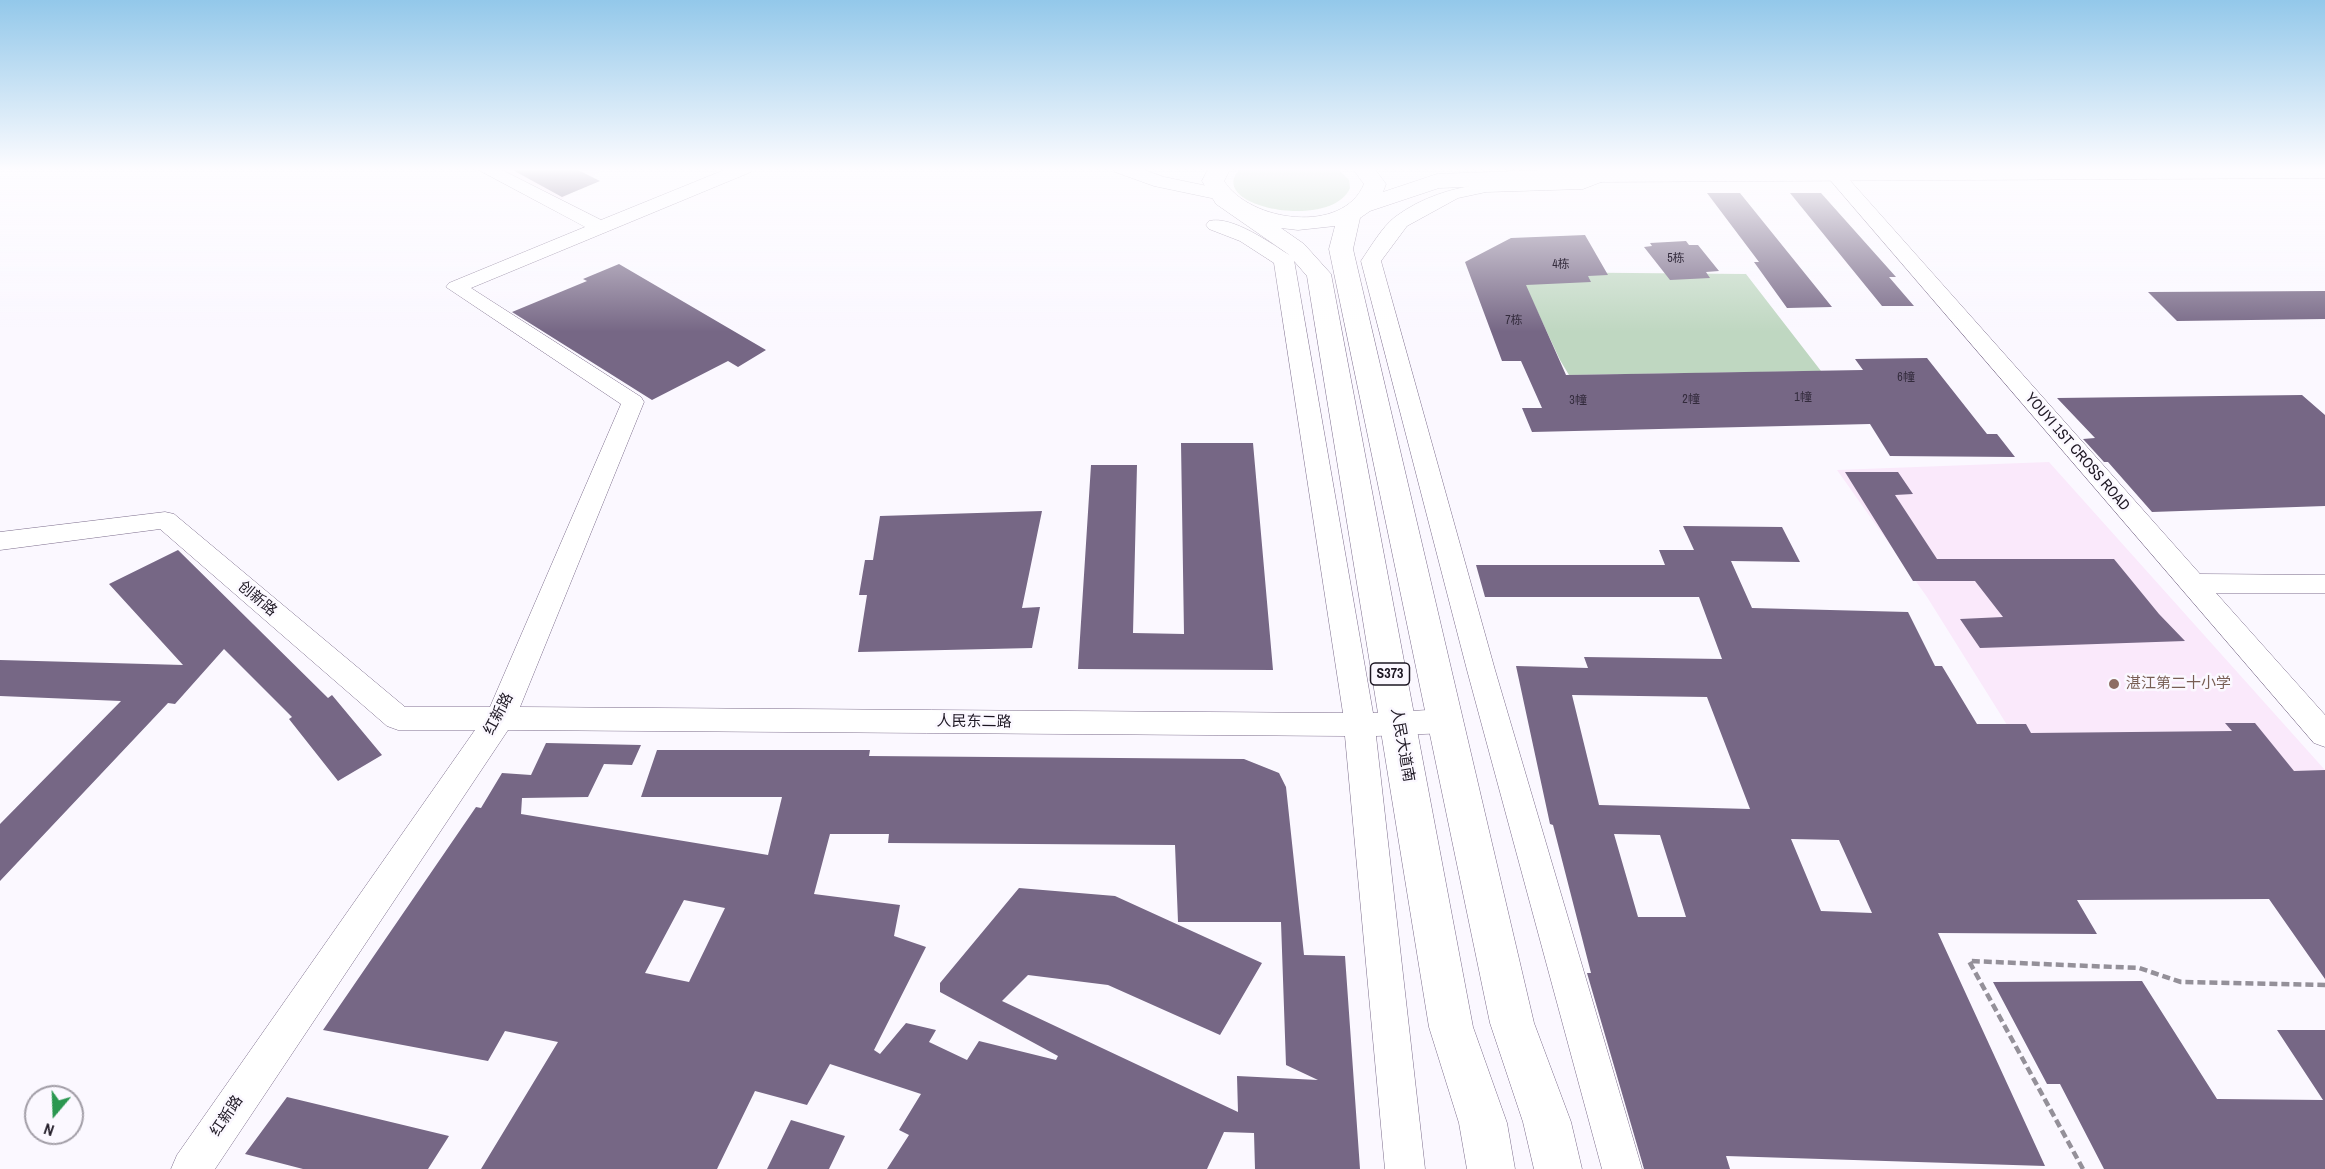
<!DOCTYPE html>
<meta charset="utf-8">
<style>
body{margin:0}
#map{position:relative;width:2325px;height:1169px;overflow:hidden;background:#fbf8ff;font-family:"Archivo Narrow",sans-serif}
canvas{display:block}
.north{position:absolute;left:24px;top:1085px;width:60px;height:60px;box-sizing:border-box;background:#fbf8ff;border:2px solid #a29ea7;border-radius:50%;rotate:199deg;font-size:16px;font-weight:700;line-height:24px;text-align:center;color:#1d1723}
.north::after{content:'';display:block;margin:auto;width:21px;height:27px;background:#2b9750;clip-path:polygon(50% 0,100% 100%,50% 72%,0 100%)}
</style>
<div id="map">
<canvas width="2325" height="1169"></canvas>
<div class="north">N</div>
</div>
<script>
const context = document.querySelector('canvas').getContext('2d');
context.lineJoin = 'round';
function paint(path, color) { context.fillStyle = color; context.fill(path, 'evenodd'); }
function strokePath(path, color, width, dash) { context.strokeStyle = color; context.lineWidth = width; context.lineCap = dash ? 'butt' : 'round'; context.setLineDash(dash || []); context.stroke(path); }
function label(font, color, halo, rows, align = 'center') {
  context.font = font + ' "Archivo Narrow","Noto Sans SC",sans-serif'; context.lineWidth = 5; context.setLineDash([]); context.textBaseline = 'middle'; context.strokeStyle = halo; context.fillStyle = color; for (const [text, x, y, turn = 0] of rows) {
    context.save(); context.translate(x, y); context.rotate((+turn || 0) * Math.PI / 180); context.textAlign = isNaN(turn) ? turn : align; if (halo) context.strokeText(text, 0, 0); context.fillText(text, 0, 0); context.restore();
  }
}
paint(new Path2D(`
 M492 168H604L557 203Z`), '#fce9f9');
paint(new Path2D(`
 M2049 462 2325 770V822L2074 832 1927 597 1837 470Z`), '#fae9fb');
paint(new Path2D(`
 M1241 168H1337L1349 180 1350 188C1331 232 1201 206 1241 168Z
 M1519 272 1746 274 1821 371 1569 375 1560 360Z`), '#bfd7c1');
paint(new Path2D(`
 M509 168H574L600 181 562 197Z
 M1707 193H1740L1832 307 1787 308 1754 262H1759Z
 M1790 193H1821L1896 277H1889L1914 306H1882Z
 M1585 235 1608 275 1588 276 1591 282 1526 285 1566 375 1863 370 1855 359 1927 358 1987 434H1997L2015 457 1890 456 1870 424 1532 432 1522 408H1542L1521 361H1502L1465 262 1511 238Z
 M1686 241 1689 245H1698L1719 271 1706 272 1710 278 1670 280 1644 247 1652 246 1650 243Z
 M619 264 766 350 738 367 728 361 652 400 512 312 587 281 583 279Z
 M2325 291V319L2177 321 2148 292Z
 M2302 395 2325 415V506L2152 512 2108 462H2104L2083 439 2095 438 2057 398Z
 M1181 443H1253L1273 670 1078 669 1091 465H1137L1133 633 1184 634Z
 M1845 472H1898L1913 494 1895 495 1937 559H2114L2159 614 2185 641 1980 648 1960 619 2003 617 1975 581H1913Z
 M1042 511 1022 608 1040 607 1032 648 858 652 867 595H859L865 560H873L880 516Z
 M1683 526 1782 527 1800 562 1731 561 1752 608 1908 612 1935 666H1942L1977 724H2026L2031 733 2232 731 2225 723H2255L2294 771 2325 770V979L2269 899 2077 900 2097 934 1938 933 2045 1166 1726 1156 1730 1169H1644L1587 973H1591L1553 825 1550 824 1516 666 1588 668 1584 657 1722 659 1699 597H1485L1476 565H1665L1659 550H1694ZM1572 695 1707 697 1750 809 1599 805ZM1614 834 1660 835 1686 917H1638ZM1791 839 1839 840 1872 913 1821 911Z
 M178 550 328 698 332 695 382 755 338 781 289 719 292 717 224 649 175 704 168 703 0 881V824L121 701 0 696V660L183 665 109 584Z
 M546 743 641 745 632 765 604 764 588 797 522 798 521 814 768 855 782 797H641L657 750H870L869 756 1244 759 1279 773 1286 787 1304 955 1345 956 1360 1169H1255L1254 1133 1224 1132 1207 1169H887L909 1135 899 1130 921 1094 830 1064 807 1105 755 1091 717 1169H481L558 1042 505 1031 488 1061 323 1030 476 807 481 808 502 773 531 775ZM830 834H889L888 843 1175 845 1178 922H1281L1286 1065 1318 1080 1237 1076 1238 1112 1002 1001 1028 975 1108 985 1220 1035 1262 963 1115 896 1019 888 940 983V992L1058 1056 1056 1060 979 1041 967 1060 929 1042 936 1030 906 1023 880 1054 874 1050 926 947 894 936 900 905 814 894ZM684 900 725 908 689 982 645 973Z
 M2142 981 2217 1099 2323 1100 2277 1030H2325V1169H2104L2060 1084H2047L1993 982Z
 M287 1097 449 1136 428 1169H303L245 1154Z
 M791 1120 845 1136 829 1169H767Z`), '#766785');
const minor = new Path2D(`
 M475 168H498L601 220 729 168H754L751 172 471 288 641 397 644 402 520 707 1343 713 1274 263 1240 241 1209 229 1206 225 1209 221C1232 215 1272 244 1291 256L1294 260 1373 713 1447 709 1458 713 1462 721 1458 729 1447 733 1376 736 1425 1169H1385L1345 736 508 730 215 1169H171L177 1155 475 730H398L387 726 160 529 0 550V532L165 512 174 514 405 707H490L621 404 446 287 449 283 585 227Z
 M1112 168H1139L1164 177 1222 189 1225 193 1216 199 1154 186 1115 172Z
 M1590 168H1608L1612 175 1609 179 1583 189 1486 192 1458 198 1407 226 1381 261 1495 670 1642 1169H1602L1467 670 1361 261C1370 248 1382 227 1395 217 1449 177 1516 181 1580 179L1593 173Z
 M1820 168H1839L2200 574 2325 575V593H2216L2325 715V747L2314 743Z`);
const major = new Path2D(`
 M1209 168H1231L1224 181C1250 222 1343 235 1364 184L1352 168H1374L1386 184 1383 192 1437 174 1591 168H2325V178L1591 182 1439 188 1370 211 1360 218 1353 249 1534 1023 1571 1122 1582 1169H1534L1523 1122 1490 1023 1329 249 1335 226 1298 230 1281 228 1304 244 1331 274 1473 1027 1507 1123 1515 1169H1467L1459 1123 1429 1027 1307 276 1288 254 1216 204 1202 181Z`);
strokePath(minor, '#7c6d8c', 1);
strokePath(major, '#7c6d8c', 1);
strokePath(new Path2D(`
 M2083 1169 1969 961 2139 968 2181 982 2325 985`), '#949099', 4.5, [8, 4]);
paint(minor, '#fff');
paint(major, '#fff');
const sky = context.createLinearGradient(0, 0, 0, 332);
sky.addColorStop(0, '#93c8ea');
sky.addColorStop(0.51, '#fdfcff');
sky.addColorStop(1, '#fdfcff00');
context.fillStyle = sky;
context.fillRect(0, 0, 2325, 332);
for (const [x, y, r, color] of [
 [2114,684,6,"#8d6e63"]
]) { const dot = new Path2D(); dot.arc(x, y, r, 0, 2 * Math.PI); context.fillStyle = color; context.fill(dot); strokePath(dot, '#fbf8ff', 2); }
label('12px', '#332b3c', null, [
 ["5栋",1676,259],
 ["4栋",1561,265],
 ["7栋",1514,321],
 ["6幢",1906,378],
 ["1幢",1803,398],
 ["2幢",1691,400],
 ["3幢",1578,401]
]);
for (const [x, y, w] of [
 [1390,674,39]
]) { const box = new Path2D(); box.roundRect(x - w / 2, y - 11, w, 22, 4.5); context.fillStyle = '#fbf8ff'; context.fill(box); strokePath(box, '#1d1723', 1.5); }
label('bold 14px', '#1d1723', null, [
 ["S373",1390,674]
]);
label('15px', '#1d1723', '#fbf8ff', [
 ["YOUYI 1ST CROSS ROAD",2077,452,49],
 ["创新路",257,599,40],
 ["红新路",499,714,-62],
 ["人民东二路",974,722,1],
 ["人民大道南",1402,745,80],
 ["红新路",227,1116,-56]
]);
label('15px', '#785e54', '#fbf8ff', [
 ["湛江第二十小学",2126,684]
], 'left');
</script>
